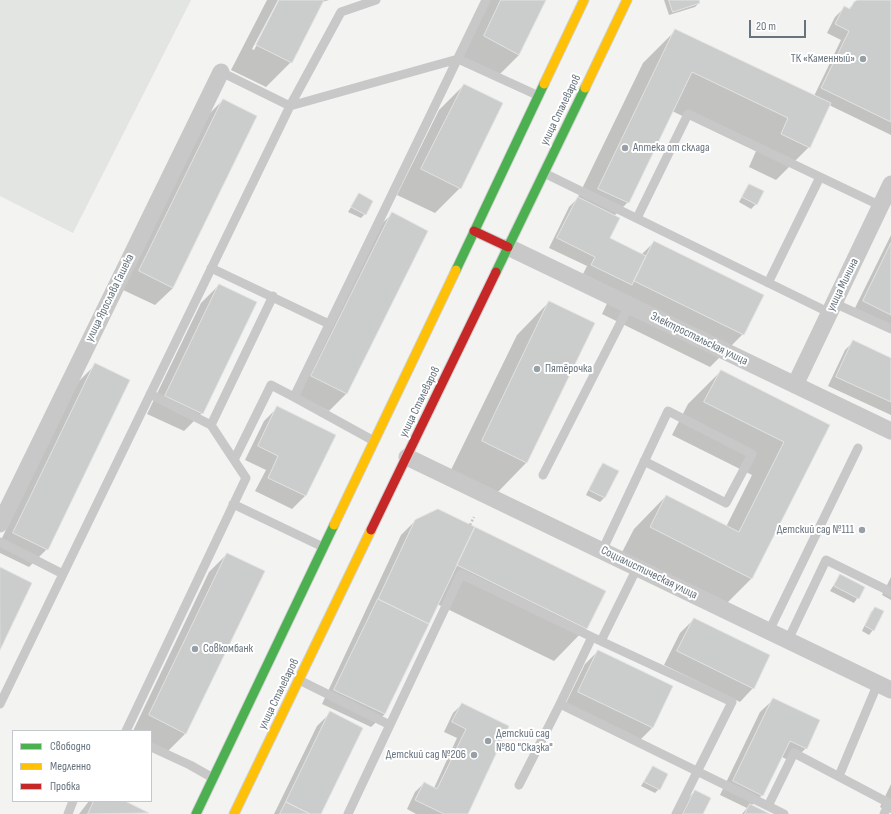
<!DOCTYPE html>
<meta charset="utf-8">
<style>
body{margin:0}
#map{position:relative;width:891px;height:814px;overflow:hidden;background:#f3f3f2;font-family:"Sofia Sans Condensed",sans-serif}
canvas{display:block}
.legend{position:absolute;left:12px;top:730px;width:140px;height:72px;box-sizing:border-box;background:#fff;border:1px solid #c2c7cb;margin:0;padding:5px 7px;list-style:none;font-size:12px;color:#67737e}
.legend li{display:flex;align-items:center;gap:8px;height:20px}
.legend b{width:20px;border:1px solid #c2c7cb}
.scale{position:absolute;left:749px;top:20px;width:57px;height:18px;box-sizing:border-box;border:2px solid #67737e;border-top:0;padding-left:5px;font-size:12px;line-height:14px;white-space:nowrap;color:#67737e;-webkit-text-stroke:3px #fff;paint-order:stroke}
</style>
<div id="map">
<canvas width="891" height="814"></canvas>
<ul class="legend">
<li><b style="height:5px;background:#4caf50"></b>Свободно</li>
<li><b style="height:5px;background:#ffc107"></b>Медленно</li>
<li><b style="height:5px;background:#c62828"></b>Пробка</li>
</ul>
<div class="scale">20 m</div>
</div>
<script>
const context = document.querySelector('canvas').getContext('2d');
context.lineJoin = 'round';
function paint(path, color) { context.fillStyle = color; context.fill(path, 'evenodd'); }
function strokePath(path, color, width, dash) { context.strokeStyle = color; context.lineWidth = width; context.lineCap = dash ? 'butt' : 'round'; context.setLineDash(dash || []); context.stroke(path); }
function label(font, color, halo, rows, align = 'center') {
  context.font = font + ' "Sofia Sans Condensed",sans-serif'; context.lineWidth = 4; context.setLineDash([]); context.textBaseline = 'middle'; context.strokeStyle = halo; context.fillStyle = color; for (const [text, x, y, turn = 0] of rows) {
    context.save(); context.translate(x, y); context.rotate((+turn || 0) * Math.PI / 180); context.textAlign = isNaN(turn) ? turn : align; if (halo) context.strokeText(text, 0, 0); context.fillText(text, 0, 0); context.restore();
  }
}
paint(new Path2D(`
 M0 0H191L73 233 0 196Z`), '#e2e5e1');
paint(new Path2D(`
 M267 0H278L252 49 254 50 280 0H329L322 2 291 62 266 87 231 70Z
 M489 0H545L519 55 494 80 459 61Z
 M664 0H698L699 3 695 7 669 15Z
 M860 0H891V135L829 105 809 147 776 180 749 167 756 151 672 111 628 202 614 216 609 239 641 255 654 242 743 334 710 367 602 314 614 289 583 274 587 266 549 248 569 207 577 199 643 63 676 30 814 96 841 40 827 33 835 17 844 8 848 9Z
 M464 85 460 188 435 213 397 195 439 110Z
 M223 100 173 288 155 305 121 289 205 118Z
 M749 185 756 204 751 209 739 202Z
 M359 195 365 214 361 218 348 212Z
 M392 214 347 393 329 411 294 394 374 231Z
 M891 235V328L854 310Z
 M219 285 202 413 184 431 147 414 201 303Z
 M549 302 594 324 526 463 494 496 449 474 517 335Z
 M854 341 891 359V415L828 386 845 350Z
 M96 364 47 549 29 567 0 553V542L78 382Z
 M721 371 829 426 752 578 719 611 618 560 634 529 666 496 726 527 752 475 672 435 688 404Z
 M278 407 335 435 305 496 292 509 255 491 266 470 245 460 264 421Z
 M603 465 617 472 604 498 600 502 586 495 599 469Z
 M438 510 604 591 586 628 554 661 437 604 385 714 371 727 322 704 401 535 415 521Z
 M227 554 186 733 168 751 151 743V731H133L209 572Z
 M840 575 864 588 854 603 830 591Z
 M891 577V600L882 595Z
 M875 608 873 630 869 635 862 631 871 612Z
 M694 619 753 688 740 702 664 665 680 633Z
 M598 651 672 687 652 728 639 741 565 705 585 664Z
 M774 699 806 748 792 762 782 757 762 795 751 806 768 814H742L747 808 720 795 760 712Z
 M462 704 508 726 466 814H416L407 809 415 792 424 783 434 788 457 738 444 732 453 713Z
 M330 713 320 814H274L317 726Z
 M653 767 659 789 655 793 641 786Z
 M891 784V813L880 807Z
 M695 791 702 814H679L686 800Z
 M89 801H122L148 813 79 814Z`), '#0003');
const building = new Path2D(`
 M279 0H324L292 63 256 45Z
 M501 0H546L519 55 484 36Z
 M669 0H699L700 3 673 12Z
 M858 0H891V122L821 88 849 31 835 24 844 6 850 9 854 2Z
 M675 29 831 103 810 148 781 134 788 118 692 72 629 203 598 189Z
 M464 84 503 103 461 189 421 169Z
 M223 99 257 116 173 288 139 271Z
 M749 184 764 191 757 205 742 197Z
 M359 193 373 201 366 215 351 207Z
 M578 197 620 218 610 238 646 256 632 285 591 265 595 257 557 238Z
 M392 212 428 231 347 394 311 376Z
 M654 241 764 295 744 335 634 281Z
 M891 243V315L863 301Z
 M219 284 257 302 203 414 165 396Z
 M549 301 595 323 527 463 482 441Z
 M853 340 891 358V402L836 377Z
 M95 363 130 380 48 550 13 533Z
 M721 370 830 425 752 579 650 527 666 495 739 532 784 442 704 402Z
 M277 406 336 435 306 496 268 478 278 456 258 446Z
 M603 463 619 471 605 498 589 490Z
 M438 509 475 527 429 624 378 599 415 520Z
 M475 527 606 591 587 629 457 565Z
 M227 553 265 571 186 734 149 715Z
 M0 567 32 583 0 650Z
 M840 574 865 587 859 599 834 586Z
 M378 599 429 624 385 714 334 690Z
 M875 607 884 611 874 631 865 626Z
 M694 618 770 655 754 689 677 651Z
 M598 650 673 686 653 728 578 692Z
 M773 698 820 720 807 749 790 741 763 796 733 781Z
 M462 703 509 726 468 814H444L415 800 424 782 437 789 466 729 452 722Z
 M330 711 363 728 321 814H310L286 802Z
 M653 766 668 774 660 790 644 782Z
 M695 790 711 798 703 814H683Z
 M94 801H125L149 813 88 814Z
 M286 802 310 814H280Z
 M750 804 770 814H745Z`);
paint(building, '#cbcccc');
strokePath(building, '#e2e2e2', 1);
const fast = new Path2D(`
 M456 270 544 84
 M496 272 585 88
 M196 814 334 525`);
const slow = new Path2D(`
 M544 84 584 0
 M585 88 627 0
 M334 525 456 270
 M234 814 371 530`);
const jam = new Path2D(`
 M474 231 508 247
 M371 530 496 272`);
strokePath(fast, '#d0d1d1', 11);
strokePath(slow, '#d0d1d1', 11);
strokePath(jam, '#d0d1d1', 11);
strokePath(new Path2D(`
 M470 525 474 517`), '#c6c6c7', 2.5, [2, 2]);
strokePath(new Path2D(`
 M221 72 290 106 458 59 539 96
 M544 173 830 313
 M637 218 688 114 881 206
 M211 268 329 324
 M768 283 820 177
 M834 303 891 329
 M150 394 211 425 234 460
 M294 397 374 441
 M211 425 273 296
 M543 475 629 306
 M233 504 323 547
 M0 542 63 574
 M602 551 668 411 752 454 726 503 644 461
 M769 631 858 448
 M592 637 732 702 676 814
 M788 640 826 560 891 592
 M601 641 637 568
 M299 680 390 725
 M0 704 290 106 341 12 376 0
 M126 731 246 478 234 460 271 385 294 397 486 0
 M151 747 190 765 213 778
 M839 776 878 683
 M519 785 560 704
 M768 806 784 814
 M68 814 73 801
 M348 814 461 574 592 637 560 704 768 806 794 753 889 803 884 814`), '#c8c8c9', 9);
strokePath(new Path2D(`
 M508 247 891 431
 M795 385 891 184
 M407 457 891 690
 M0 524 221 72`), '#c8c8c9', 17);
strokePath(fast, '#4caf50', 9);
strokePath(slow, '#ffc107', 9);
strokePath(jam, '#c62828', 9);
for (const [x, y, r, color] of [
 [863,59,4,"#98a0a7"],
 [625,148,4,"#98a0a7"],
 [537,369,4,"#98a0a7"],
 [862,530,4,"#98a0a7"],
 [195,649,4,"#98a0a7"],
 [488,741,4,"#98a0a7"],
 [474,755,4,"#98a0a7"]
]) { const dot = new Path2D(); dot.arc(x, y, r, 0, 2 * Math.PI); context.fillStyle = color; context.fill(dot); strokePath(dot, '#fff', 1.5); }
label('12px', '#67737e', '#fff', [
 ["ТК «Каменный»",855,59,"right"],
 ["Аптека от склада",633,148],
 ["Пятёрочка",545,369],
 ["Детский сад №111",854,530,"right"],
 ["Совкомбанк",203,649],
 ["Детский сад",496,734],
 ["№80 \"Сказка\"",496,748],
 ["Детский сад №206",466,755,"right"]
], 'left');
label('12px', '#67737e', '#fff', [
 ["улица Сталеваров",561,110,-64],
 ["улица Минина",843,285,-64],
 ["улица Ярослава Гашека",110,298,-64],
 ["Электростальская улица",699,339,26],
 ["улица Сталеваров",420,402,-64],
 ["Социалистическая улица",649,573,26],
 ["улица Сталеваров",279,694,-64]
]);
</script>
